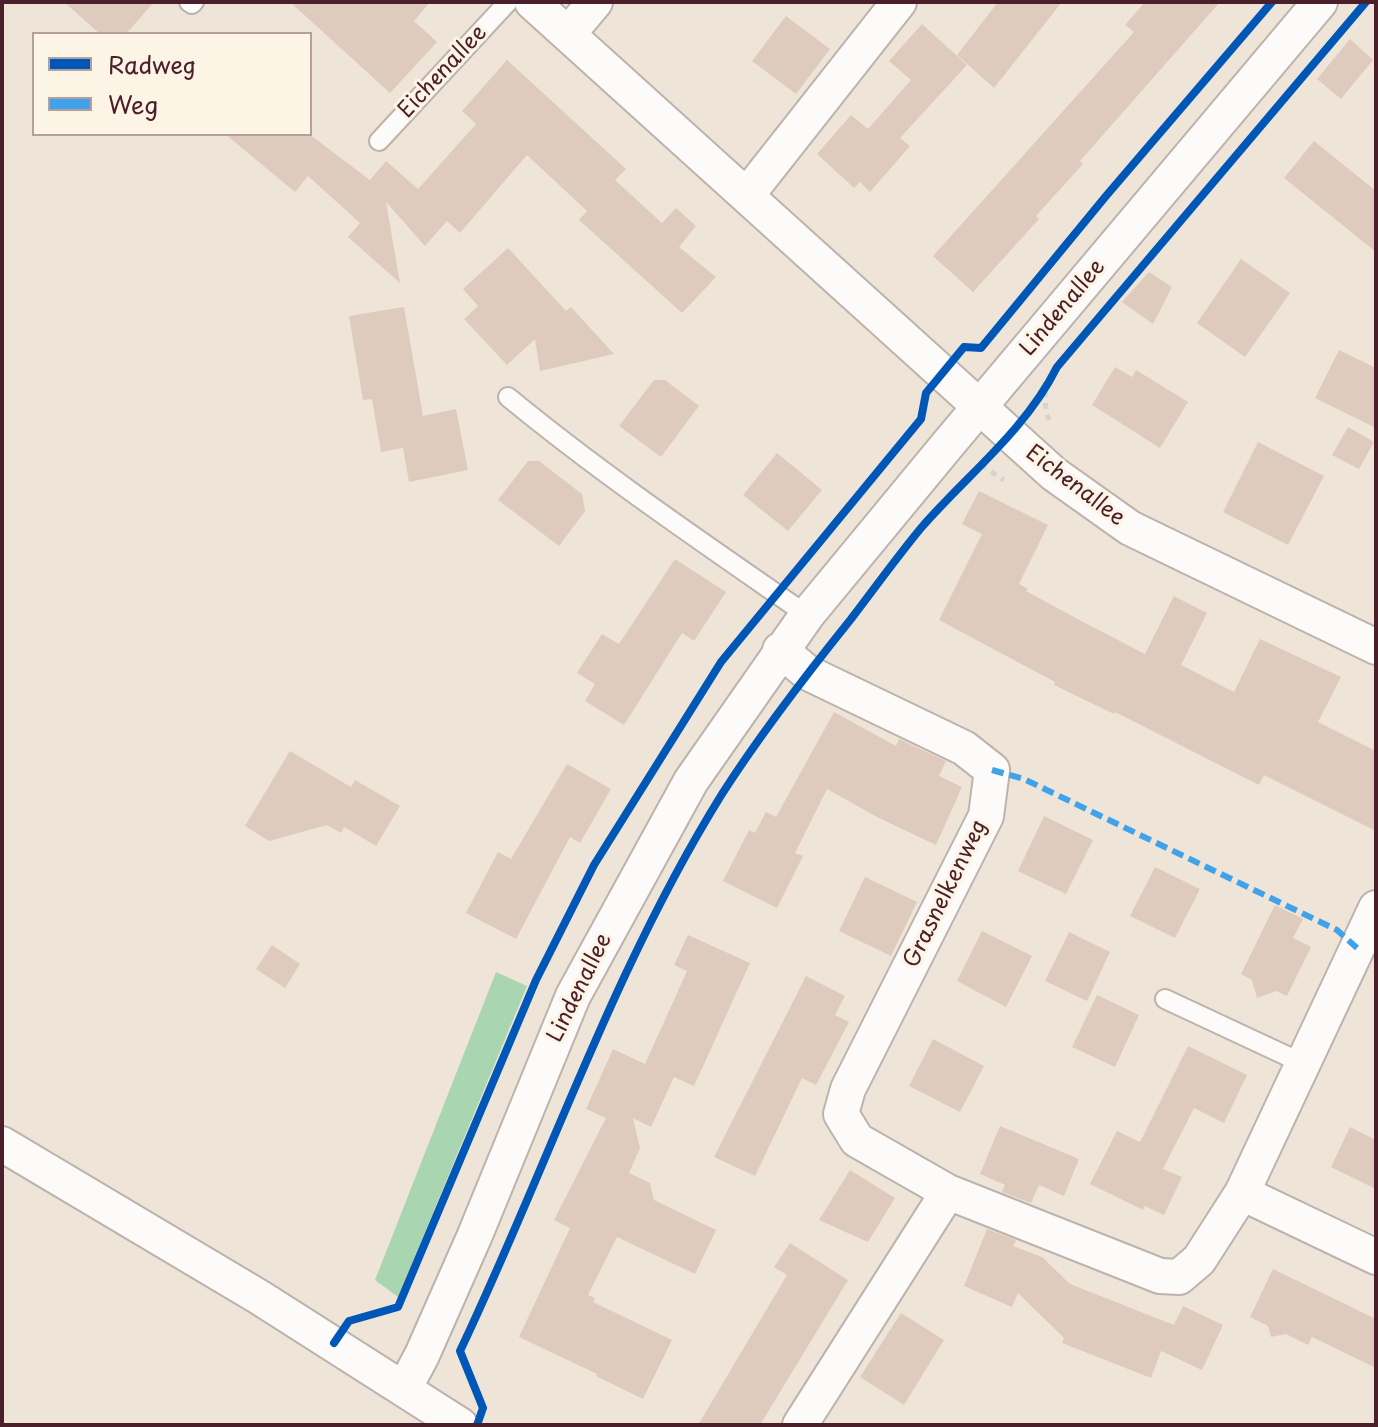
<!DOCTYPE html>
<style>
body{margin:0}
#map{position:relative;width:1378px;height:1427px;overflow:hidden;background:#eee5d8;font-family:"Playpen Sans",sans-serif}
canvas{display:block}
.frame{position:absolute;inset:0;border:4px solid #4a1f2b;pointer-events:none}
.legend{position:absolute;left:32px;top:32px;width:280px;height:104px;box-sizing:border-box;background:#fcf5e5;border:2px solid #b59f9b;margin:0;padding:10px 14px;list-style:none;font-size:24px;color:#4a1f2b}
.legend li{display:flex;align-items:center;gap:16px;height:40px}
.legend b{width:40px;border:2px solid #b59f9b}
</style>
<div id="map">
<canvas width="1378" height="1427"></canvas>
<div class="frame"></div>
<ul class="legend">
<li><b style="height:10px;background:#0057b8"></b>Radweg</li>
<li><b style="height:10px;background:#40a2eb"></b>Weg</li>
</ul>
</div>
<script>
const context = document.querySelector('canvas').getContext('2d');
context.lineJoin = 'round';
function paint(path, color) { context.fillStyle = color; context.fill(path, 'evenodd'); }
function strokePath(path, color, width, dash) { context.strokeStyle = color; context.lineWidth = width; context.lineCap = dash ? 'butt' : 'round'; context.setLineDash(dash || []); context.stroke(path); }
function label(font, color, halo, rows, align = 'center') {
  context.font = font + ' "Playpen Sans",sans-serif'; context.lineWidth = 6; context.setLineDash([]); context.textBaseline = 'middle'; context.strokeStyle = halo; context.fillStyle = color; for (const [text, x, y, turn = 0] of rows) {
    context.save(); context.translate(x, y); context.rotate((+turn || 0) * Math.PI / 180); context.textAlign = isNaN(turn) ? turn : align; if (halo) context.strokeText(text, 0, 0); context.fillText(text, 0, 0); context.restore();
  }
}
paint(new Path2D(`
 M496 972 527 986 398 1297 375 1280Z`), '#a9d5b0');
paint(new Path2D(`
 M64 2H154L126 34H100Z
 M290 2H430L414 21 437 42 390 93Z
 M998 2H1062L994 88 957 55Z
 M1145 2H1220L1080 161 1083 164 1036 216 1039 219 973 292 933 256 1134 32 1125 25Z
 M786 16 830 49 796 94 752 61Z
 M922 24 967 65 900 138 910 146 870 192 860 182 854 188 817 154 851 115 868 129 911 80 889 61Z
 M1350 39 1373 60 1341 99 1317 79Z
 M507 60 626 169 615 180 662 223 676 208 696 226 679 247 716 277 682 313 579 220 587 211 527 155 460 233 447 221 425 246 386 202 400 283 348 237 360 223 308 176 295 192 225 134H309L370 180 386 161 418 189 476 124 462 111Z
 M1314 141 1376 191V252L1284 178Z
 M508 248 566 311 571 307 614 354 540 371 535 339 507 365 464 319 478 306 463 289Z
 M1241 259 1290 293 1245 357 1197 323Z
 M1149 272 1172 287 1153 324 1122 302Z
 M404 307 423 416 456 409 468 470 409 482 403 448 381 452 372 399 363 400 349 316Z
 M1339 350 1376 368V428L1315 398Z
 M1115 367 1132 377 1136 370 1188 402 1160 448 1092 405Z
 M654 380H665L699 406 661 457 619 426Z
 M1348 427 1374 442 1359 469 1332 455Z
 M1258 442 1324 476 1288 545 1223 512Z
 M777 453 822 490 788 531 743 495Z
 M528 461H539L582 494 585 511 559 546 498 500Z
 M979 491 1048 525 1019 584 1028 589 1026 591 1085 623 1145 654 1174 596 1207 613 1181 665 1234 692 1260 639 1341 677 1318 722 1376 751V831L1264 775 1259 785 1115 712 1114 714 1054 685 1055 682 939 620 982 534 962 524Z
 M675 559 726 592 694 641 682 633 624 725 585 701 595 684 577 673 602 634 619 644Z
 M834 712 896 746 899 739 946 761 939 776 962 787 936 845 877 817 827 789 795 853 803 856 777 908 723 881 749 830 755 833 766 812 776 817Z
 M290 751 351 787 355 780 400 806 376 846 344 827 341 833 327 825 269 841 245 826Z
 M567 764 611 789 580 843 570 837 516 939 466 913 498 852 511 859Z
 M1044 816 1093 840 1066 894 1018 871Z
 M1155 867 1200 889 1175 938 1130 916Z
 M865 877 917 902 891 956 839 931Z
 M1275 905 1303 919 1293 938 1311 947 1287 996 1276 991 1257 998 1252 980 1241 974Z
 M982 931 1032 956 1006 1007 957 981Z
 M1069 932 1110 952 1087 1001 1045 981Z
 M688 935 750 963 694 1086 674 1077 651 1127 633 1118 640 1148 629 1173 650 1183 654 1200 716 1230 695 1274 617 1237 588 1295 595 1298 593 1302 672 1340 643 1399 596 1376 597 1374 519 1337 570 1228 554 1220 606 1118 586 1109 613 1049 645 1064 687 971 674 965Z
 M272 945 300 964 285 988 256 969Z
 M806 976 845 996 835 1015 849 1022 816 1085 802 1078 755 1176 714 1157Z
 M1097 995 1139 1015 1115 1067 1072 1047Z
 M933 1039 984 1066 960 1112 909 1086Z
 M1188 1046 1247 1075 1224 1123 1194 1108 1163 1169 1182 1177 1164 1215 1145 1206 1143 1210 1090 1184 1117 1131 1140 1142Z
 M1000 1126 1079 1159 1064 1196 1039 1185 1031 1203 1002 1192 1005 1185 980 1174Z
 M1350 1127 1376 1140V1189L1331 1167Z
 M850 1170 895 1198 868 1242 819 1220Z
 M987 1229 1016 1240 1013 1246 1042 1257 1070 1284 1174 1325 1183 1306 1223 1325 1202 1370 1161 1351 1151 1378 1062 1343 1064 1338 1018 1293 1012 1307 964 1286Z
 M790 1243 848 1280 760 1425H698L787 1275 774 1267Z
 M1273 1269 1376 1319V1368L1312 1337 1308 1345 1286 1334 1271 1337 1268 1326 1250 1317Z
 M901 1313 944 1340 904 1405 860 1377Z`), '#dfcabe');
const service = new Path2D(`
 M189 2 192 4 194 2
 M379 141 508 2
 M508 397C604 476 705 544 807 615
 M1165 999 1302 1063`);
const minor = new Path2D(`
 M532 2 1054 474 1130 528 1376 647
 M568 34 595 2
 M747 195 899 2
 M780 650 808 673 964 748 992 770 986 816 848 1089 841 1114 857 1140 948 1192 1160 1276 1179 1277 1199 1260 1242 1193 1376 908
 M2 1144 259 1297 460 1425
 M1242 1193 1376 1257
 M404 1389 422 1355 475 1235 573 996 691 781 807 615 949 443 1320 2
 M800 1425 948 1192`);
strokePath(service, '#bdb3ac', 22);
strokePath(minor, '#bdb3ac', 38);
strokePath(new Path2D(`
 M1045 391 1046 414 1050 420
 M981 465 1004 480`), '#d8d3d1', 5, [6, 6]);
strokePath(service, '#fcfbf9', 18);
strokePath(minor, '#fcfbf9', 34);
strokePath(new Path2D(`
 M992 770 1024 779 1337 930 1357 948`), '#40a2eb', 6, [12, 6]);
strokePath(new Path2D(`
 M334 1343 349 1321 398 1307 536 980 594 865 721 662 921 419 926 393 964 347 981 348 1106 196 1272 2
 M477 1425 483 1408 460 1351C548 1166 613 969 722 794 761 733 806 675 851 619 874 589 897 557 921 528 967 475 1025 431 1057 367L1366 2`), '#0057b8', 8);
label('22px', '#4a1f2b', '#fcf5e5', [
 ["Eichenallee",443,72,-47],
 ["Lindenallee",1063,308,-50],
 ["Eichenallee",1075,486,37],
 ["Grasnelkenweg",946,894,-64],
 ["Lindenallee",580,988,-64]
]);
</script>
